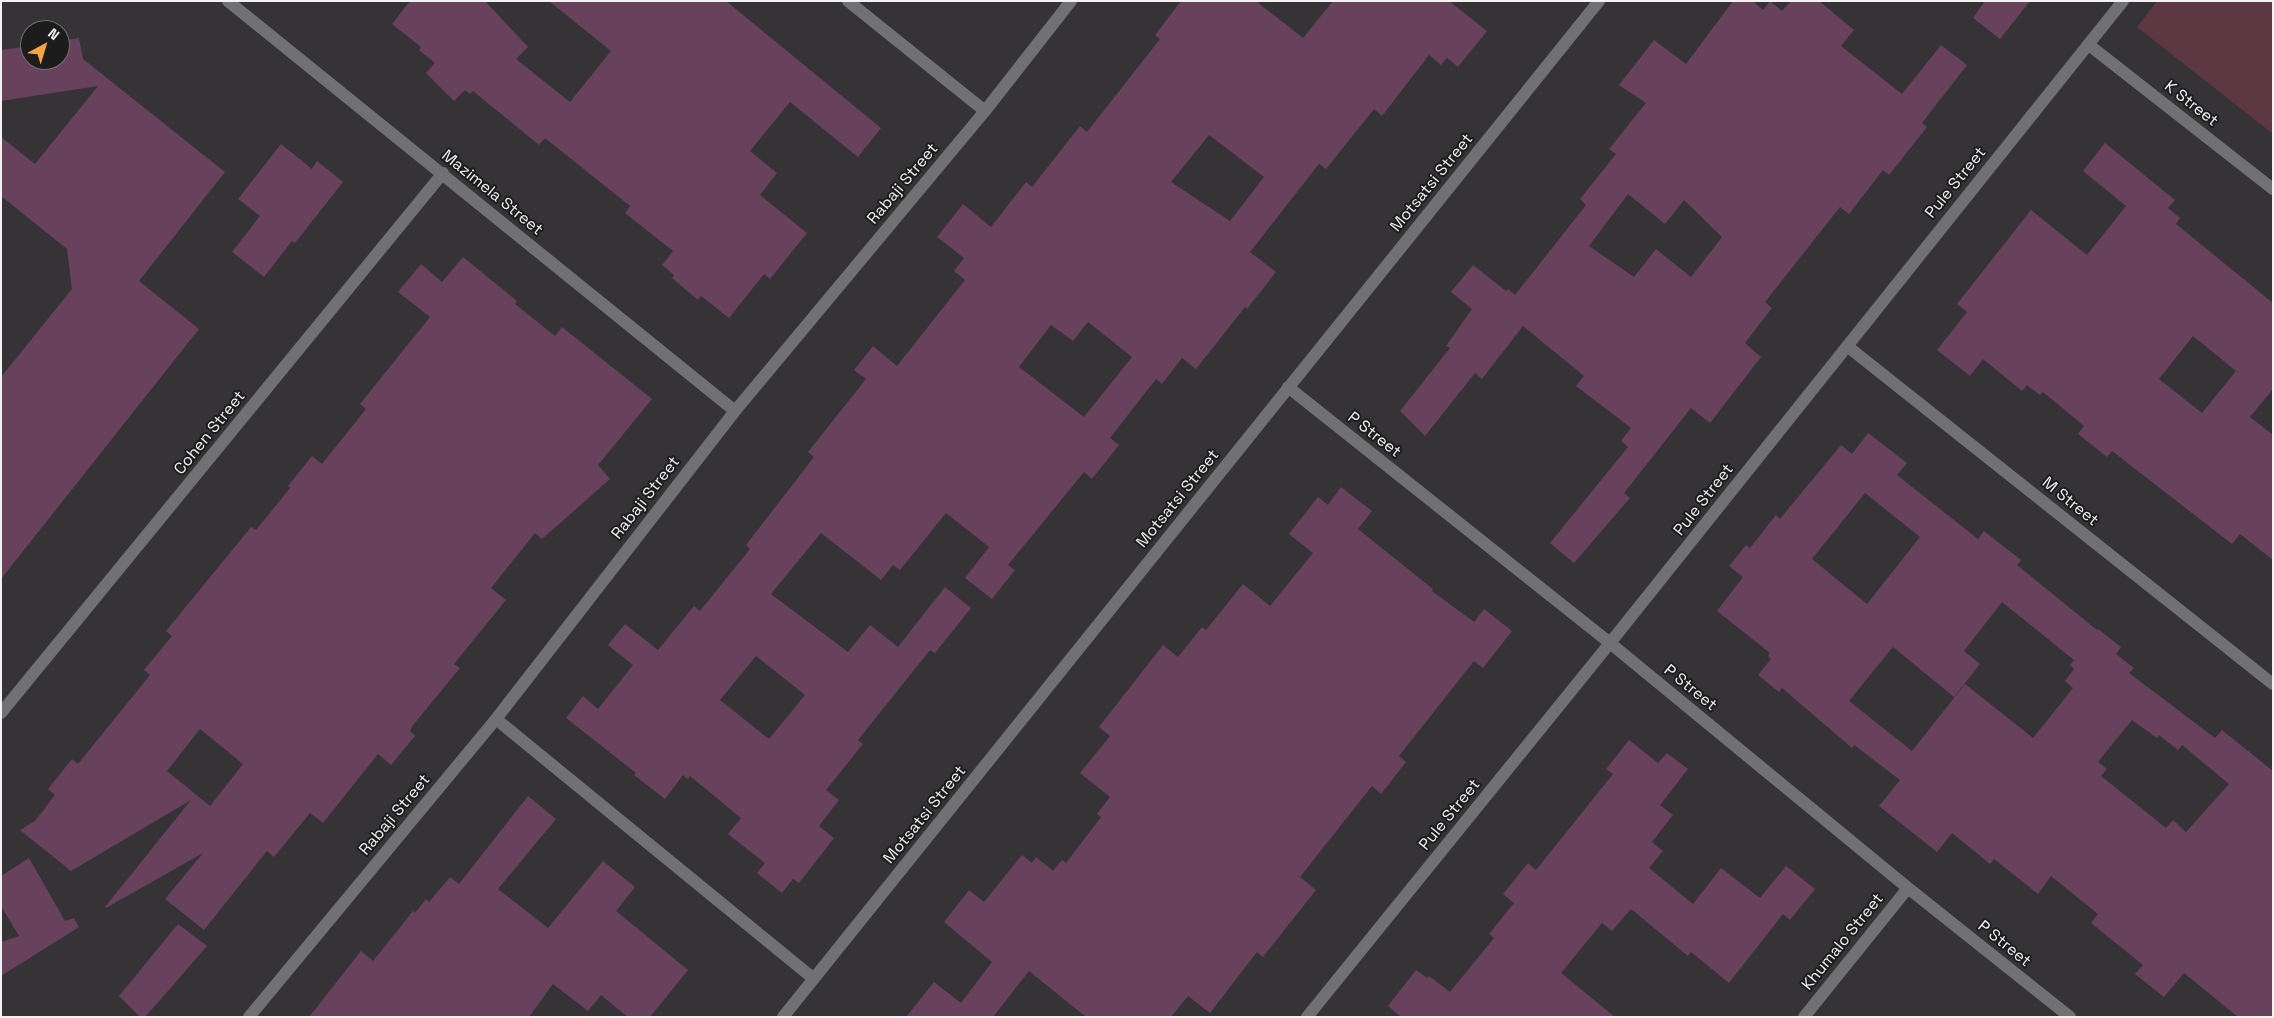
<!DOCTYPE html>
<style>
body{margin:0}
#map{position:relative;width:2274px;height:1018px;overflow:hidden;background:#363337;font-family:"Space Grotesk",sans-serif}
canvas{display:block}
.frame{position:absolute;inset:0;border:2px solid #f2f1f3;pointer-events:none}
.north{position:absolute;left:20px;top:20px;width:50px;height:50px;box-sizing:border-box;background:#1d1c1d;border:1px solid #727173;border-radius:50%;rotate:39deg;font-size:14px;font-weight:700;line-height:20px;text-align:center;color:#f2f1f3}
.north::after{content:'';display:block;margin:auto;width:18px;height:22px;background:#f2a541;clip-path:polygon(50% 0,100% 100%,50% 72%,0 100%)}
</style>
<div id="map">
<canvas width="2274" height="1018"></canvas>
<div class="frame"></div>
<div class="north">N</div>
</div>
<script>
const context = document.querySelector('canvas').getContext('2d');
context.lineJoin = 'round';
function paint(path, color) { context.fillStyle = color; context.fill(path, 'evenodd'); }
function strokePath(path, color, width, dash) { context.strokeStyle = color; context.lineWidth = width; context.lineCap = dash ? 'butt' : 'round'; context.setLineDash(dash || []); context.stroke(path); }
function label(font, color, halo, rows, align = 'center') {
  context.font = font + ' "Space Grotesk",sans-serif'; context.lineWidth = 4; context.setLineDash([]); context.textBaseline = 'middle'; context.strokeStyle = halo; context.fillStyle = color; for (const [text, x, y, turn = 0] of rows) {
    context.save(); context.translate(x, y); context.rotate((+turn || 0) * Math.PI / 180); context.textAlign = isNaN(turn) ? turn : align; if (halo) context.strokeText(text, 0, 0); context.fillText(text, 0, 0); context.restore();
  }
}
paint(new Path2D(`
 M2157 1H2273V134L2137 27Z`), '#5d3741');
paint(new Path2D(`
 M410 1H485L528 47 516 59 570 102 611 51 549 1H726L881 128 858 157 790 102 750 151 777 173 760 195 807 233 770 279 764 274 729 318 701 296 698 300 672 278 674 275 662 265 673 251 625 213 630 206 545 138 539 145 473 91 470 94 465 90 454 101 426 73 435 63 419 50 421 47 392 24Z
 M1181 1H1256L1303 38 1333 1H1449L1487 31 1458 67 1447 58 1441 65 1429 55 1382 116 1374 109 1326 169 1319 164 1250 252 1276 272 1247 309 1245 307 1196 369 1182 358 1162 384 1156 379 1110 438 1119 445 1092 479 1084 472 1008 565 1015 570 992 599 965 578 989 547 946 513 900 570 893 565 881 580 821 533 771 594 848 652 870 625 898 647 945 587 971 608 935 653 930 650 858 740 863 744 826 790 839 800 819 826 834 838 799 883 793 879 782 893 757 873 765 863 728 834 741 818 690 776 688 779 683 775 665 799 634 775 636 773 566 718 583 696 598 709 633 665 608 645 625 624 658 650 694 606 700 611 750 549 746 545 814 457 808 452 866 379 854 370 873 346 897 366 965 280 954 271 964 258 937 237 963 204 991 227 1026 182 1032 187 1080 126 1087 132 1160 39 1155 35ZM1209 135 1264 177 1230 221 1171 182ZM1088 322 1132 357 1084 417 1019 367 1051 325 1073 341ZM756 656 805 695 769 739 720 700Z
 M1733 1H1753L1763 10 1770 1 1782 11 1791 1H1819L1854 30 1841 46 1902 94 1941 45 1967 65 1922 123 1927 127 1889 175 1883 170 1849 214 1840 207 1765 302 1772 308 1745 343 1761 357 1710 423 1691 408 1624 493 1630 498 1574 563 1550 543 1628 447 1621 441 1631 428 1576 386 1584 376 1523 326 1482 379 1475 373 1425 436 1400 411 1450 348 1446 346 1472 309 1451 292 1473 265 1506 291 1508 289 1515 295 1586 205 1580 199 1616 154 1609 149 1646 103 1619 85 1654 40 1686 64ZM1628 194 1665 224 1684 200 1722 237 1691 277 1656 249 1634 277 1589 246Z
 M1985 1H2030L2000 39 1973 18Z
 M79 38 83 59 225 172 139 281 199 329 1 579V377L72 289 67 249 1 196V137L35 164 98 86 1 101V50L30 46V60H60V41Z
 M2105 143 2175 200 2168 208 2180 218 2176 224 2273 303V389L2250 417 2273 435V560L2240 534 2232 544 2112 451 2107 457 2078 434 2084 426 2043 392 2040 395 2027 385 2022 391 1983 359 1970 376 1937 350 1967 312 1957 304 2031 210 2087 255 2126 206 2083 171ZM2193 336 2236 371 2202 413 2159 379Z
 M281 144 312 169 317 161 343 182 295 243 292 241 264 277 232 252 260 216 238 199Z
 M463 257 517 301 515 304 555 336 562 327 652 399 598 465 610 479 542 539 535 533 491 588 506 600 454 664 460 668 413 725 410 731 415 736 391 765 378 754 323 823 310 813 274 857 267 851 204 930 165 899 203 853 106 908 105 907 191 800 71 871 20 830 35 821 55 795 48 789 72 759 78 764 150 675 144 670 172 636 166 631 251 527 256 530 290 488 288 486 312 456 322 464 366 409 360 404 430 317 398 292 421 264 442 282ZM200 729 243 764 210 806 167 771Z
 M1868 433 1907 463 1897 475 1978 539 1984 531 2021 560 2017 565 2097 630 2098 629 2121 647 2116 654 2134 668 2129 673 2215 738 2222 730 2273 771V1017H2238L2184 973 2164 997 2135 974 2143 965 2091 923 2098 914 2051 876 2038 894 1994 859 1990 864 1952 833 1937 852 1879 806 1900 780 1854 745 1852 748 1782 688 1779 692 1758 675 1771 659 1768 656 1770 653 1717 611 1743 577 1729 566 1746 545 1750 548 1776 515 1780 519 1841 445 1852 454ZM1865 493 1920 537 1867 604 1812 559ZM2002 602 2074 660 2070 665 2074 669 2065 681 2073 688 2033 738 1965 684 1912 751 1849 701 1893 647 1954 697 1980 664 1964 651ZM2132 720 2157 738 2159 735 2178 750 2182 745 2229 784 2186 832 2173 820 2166 828 2101 776 2107 769 2098 762Z
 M1341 487 1372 511 1358 529 1433 589 1432 591 1474 622 1484 609 1512 631 1483 668 1474 661 1399 756 1406 762 1381 794 1372 786 1300 877 1316 890 1263 957 1257 952 1210 1013 1188 996 1171 1017H1086L1029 971 993 1017H906L934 982 961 1003 992 962 944 922 969 890 984 902 1022 855 1032 863 1036 857 1053 871 1062 860 1066 863 1101 817 1097 814 1110 797 1080 773 1110 736 1099 727 1163 645 1178 657 1202 627 1206 630 1243 584 1270 606 1313 553 1289 534 1318 497 1328 505Z
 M1629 740 1658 763 1667 753 1688 769 1660 805 1673 815 1652 842 1663 851 1649 868 1693 904 1721 868 1760 898 1786 866 1815 889 1790 920 1783 914 1729 983 1691 952 1688 956 1631 909 1612 931 1602 923 1561 973 1615 1017H1401L1388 1006 1416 970 1427 978 1429 976 1450 992 1494 938 1489 934 1514 903 1503 894 1528 863 1536 870 1613 774 1606 769Z
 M528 796 556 819 498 889 548 928 603 861 635 887 616 911 688 970 650 1017H628L601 995 588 1011 553 984 529 1017H309L361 951 373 961 413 911 415 913 426 899 429 902 450 877 459 884Z
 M29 858 65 921 74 918 79 927 1 976V942L19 936 1 906V876Z
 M178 924 207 946 161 999 145 1017H140L119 996Z`), '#68415c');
strokePath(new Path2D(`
 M228 1 735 411
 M848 1 985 111
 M2089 45 2273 189
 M1847 346 2273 684
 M1288 387 1610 643 1908 888 2070 1017
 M1 713 443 173
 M496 719 814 979
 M249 1017 496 719 735 411 985 111 1071 1
 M783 1017 1599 1
 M1307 1017 1610 643 2123 1
 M1804 1017 1908 888`), '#717173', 12);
label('16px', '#f2f1f3', '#1d1c1d', [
 ["K Street",2191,104,38],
 ["Motsatsi Street",1432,183,-51],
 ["Pule Street",1956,183,-51],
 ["Rabaji Street",903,184,-50],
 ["Mazimela Street",492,193,39],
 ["Cohen Street",210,433,-51],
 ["P Street",1374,435,38],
 ["Rabaji Street",646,498,-52],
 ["Motsatsi Street",1178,499,-51],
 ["Pule Street",1704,500,-52],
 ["M Street",2070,502,39],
 ["P Street",1690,688,39],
 ["Rabaji Street",395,815,-50],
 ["Motsatsi Street",925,815,-51],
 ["Pule Street",1450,815,-51],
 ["Khumalo Street",1843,942,-51],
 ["P Street",2004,944,39]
]);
</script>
